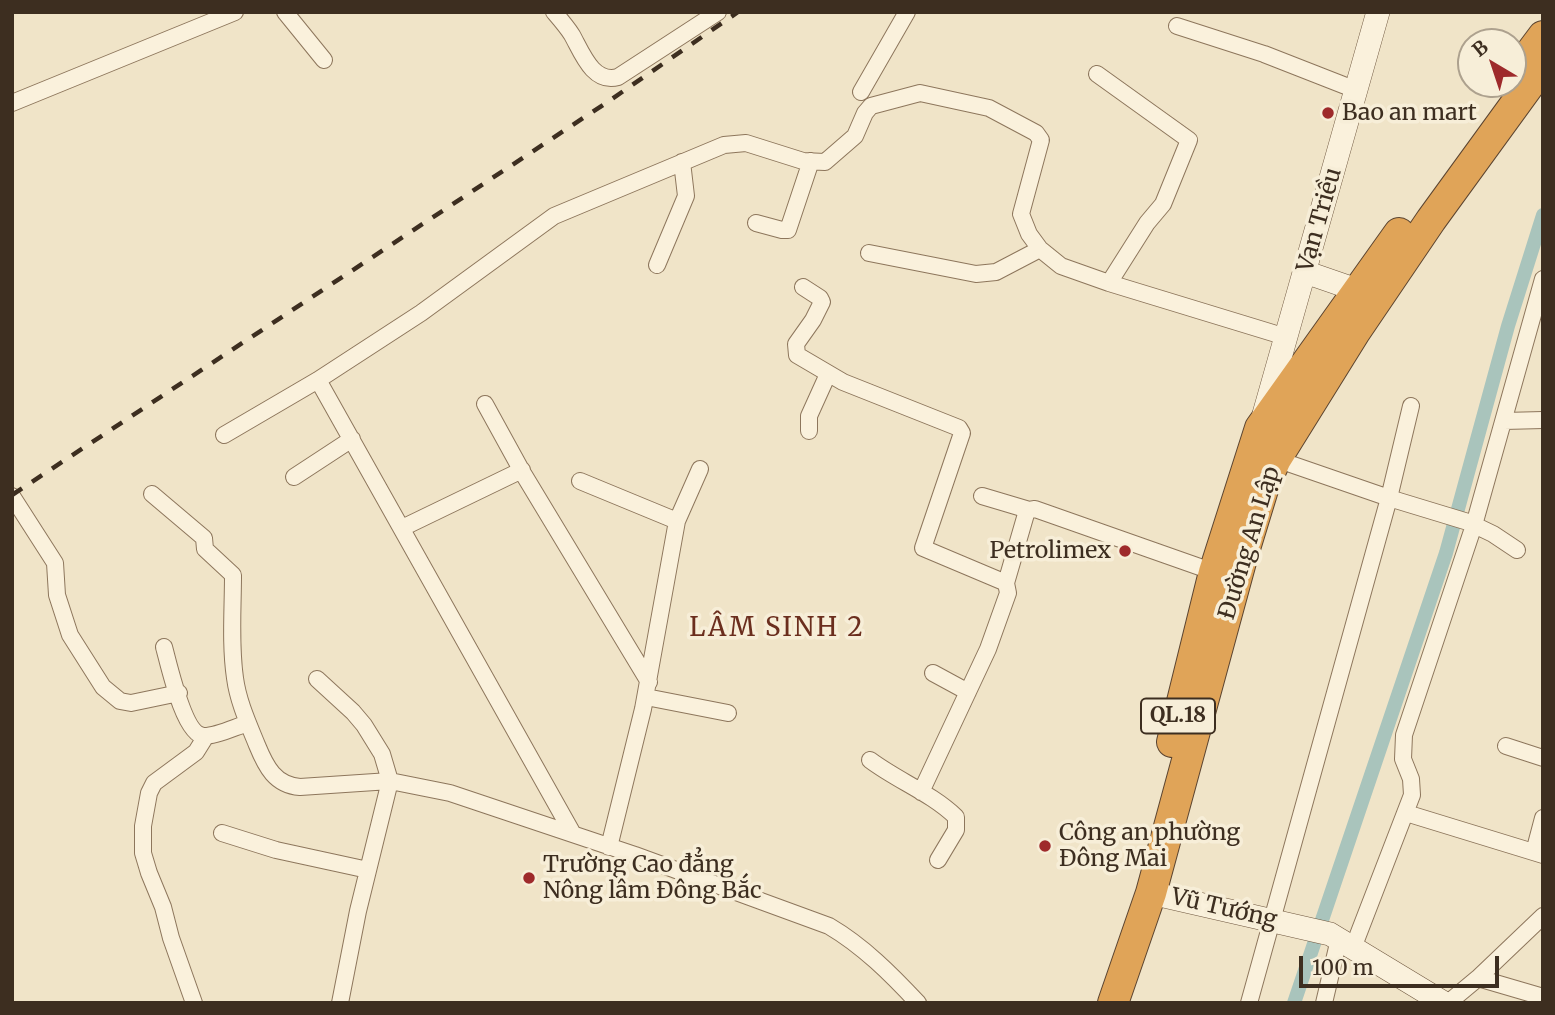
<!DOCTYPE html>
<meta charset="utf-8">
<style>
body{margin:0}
#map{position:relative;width:1555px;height:1015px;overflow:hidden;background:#f0e4c8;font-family:Merriweather,serif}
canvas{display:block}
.frame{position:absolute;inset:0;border:14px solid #3d2e20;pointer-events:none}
.north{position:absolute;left:1457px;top:28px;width:70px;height:70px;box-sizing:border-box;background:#f7eed8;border:2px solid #ada18e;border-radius:50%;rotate:321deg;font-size:19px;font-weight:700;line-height:28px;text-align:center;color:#3d2e20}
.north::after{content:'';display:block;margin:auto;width:24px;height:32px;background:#9e2a2b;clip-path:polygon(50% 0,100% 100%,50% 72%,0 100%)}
.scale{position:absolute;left:1299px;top:956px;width:200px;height:32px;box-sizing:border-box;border:4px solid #3d2e20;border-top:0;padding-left:9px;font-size:21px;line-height:24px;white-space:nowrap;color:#3d2e20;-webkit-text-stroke:5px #f7eed8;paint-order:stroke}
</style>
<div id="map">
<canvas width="1555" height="1015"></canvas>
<div class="frame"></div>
<div class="north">B</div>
<div class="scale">100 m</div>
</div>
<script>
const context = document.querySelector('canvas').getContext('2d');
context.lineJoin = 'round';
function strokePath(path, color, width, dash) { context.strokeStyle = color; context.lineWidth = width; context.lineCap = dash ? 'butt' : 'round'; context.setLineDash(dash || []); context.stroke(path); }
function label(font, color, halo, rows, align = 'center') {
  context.font = font + ' Merriweather,serif'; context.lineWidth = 7; context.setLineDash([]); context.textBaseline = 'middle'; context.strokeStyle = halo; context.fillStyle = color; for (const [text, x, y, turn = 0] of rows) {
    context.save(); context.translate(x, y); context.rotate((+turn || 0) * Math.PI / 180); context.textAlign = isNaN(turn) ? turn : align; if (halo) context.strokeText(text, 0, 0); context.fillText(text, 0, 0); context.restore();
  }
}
strokePath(new Path2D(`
 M1294 1003 1446 553 1508 326 1543 215`), '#a9c4bc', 14);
const street = new Path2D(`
 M285 12 324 60
 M554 12C560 19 567 27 572 35 582 53 593 84 618 77L718 12
 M1177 26 1264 54 1356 90
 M1097 74 1189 140 1163 204 1147 223 1109 283
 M861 92 907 12
 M12 103 235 12
 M756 223 782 230H788L811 161
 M869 253 976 274 996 272 1040 249
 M657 265 686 196 682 162
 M803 287 820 298 822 302 813 320 796 344 797 355 843 382 959 428 962 433 923 548 1006 583 1008 593 988 649 921 792
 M318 380 573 834
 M485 404 524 475 649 682
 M1504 421 1543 420
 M809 431V416L828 374
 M224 435 318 380 421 313 554 216 724 145 746 143 803 161 825 162 855 136 865 113 871 106 920 93 989 108 1036 133 1041 140 1021 214 1029 234 1040 249 1061 266 1109 283 1286 337
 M1276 459 1389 498 1468 522 1493 534 1517 550
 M294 477 352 439
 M580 481 677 521
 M152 494 204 538 205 549 233 575C233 609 230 644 235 678 238 701 248 723 257 745 266 767 275 785 300 787L390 781 450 793 635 855 829 926C863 946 891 974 918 1003
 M12 496 55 563 57 595 70 635 103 687 120 701 131 703 179 693
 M982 496 1029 510
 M402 528 522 470
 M1006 583 1026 514 1029 510 1035 509 1214 572
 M164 647C169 665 184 735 204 736 217 736 235 727 248 723
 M933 673 968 692
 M317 679 353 712 364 725 382 754 390 781 358 911 340 1003
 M646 697 728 713
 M1506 746 1543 758
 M870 760C898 781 931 793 956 817V830L938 860
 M1406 813 1543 855
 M222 833 276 850 368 870
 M609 847 643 709 677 521 700 469
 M1534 852 1543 818
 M1353 948 1412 795 1411 779 1403 759 1404 735 1474 525 1543 279
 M1478 978 1543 997
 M194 1003 171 938 163 907 149 873 143 853V826L149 793 154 783 196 752 206 736
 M1249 1003 1389 498 1411 406
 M1324 1003 1339 939
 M1448 1003 1478 978 1543 916`);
const secondary = new Path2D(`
 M1305 272 1357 290
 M1264 414 1378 12
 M1151 893 1330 934 1444 1003`);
const highway = new Path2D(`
 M1513 76 1543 36
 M1172 742 1214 572 1260 428 1399 233
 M1113 1003 1151 893 1242 558 1264 486 1276 459 1355 332 1431 220 1543 66`);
strokePath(street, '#8d765c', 18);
strokePath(secondary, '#6f573f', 24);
strokePath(highway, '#5b4430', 32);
strokePath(street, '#faf1dc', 16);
strokePath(secondary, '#faf1dc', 23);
strokePath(highway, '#e0a458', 30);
strokePath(new Path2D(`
 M12 495 609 101 738 12`), '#3d2e20', 4.5, [12, 12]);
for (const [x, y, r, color] of [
 [1328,113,7,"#9e2a2b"],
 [1125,551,7,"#9e2a2b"],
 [1045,846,7,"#9e2a2b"],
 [529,878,7,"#9e2a2b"]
]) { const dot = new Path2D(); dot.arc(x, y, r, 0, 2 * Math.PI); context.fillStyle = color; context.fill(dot); strokePath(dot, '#f7eed8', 2.5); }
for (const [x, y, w] of [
 [1178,716,74]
]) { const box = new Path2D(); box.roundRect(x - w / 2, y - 17.5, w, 35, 5); context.fillStyle = '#f7eed8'; context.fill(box); strokePath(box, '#3d2e20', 2); }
label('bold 21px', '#3d2e20', null, [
 ["QL.18",1178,716]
]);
label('23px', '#3d2e20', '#f7eed8', [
 ["Bao an mart",1342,113],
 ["Petrolimex",1111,551,"right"],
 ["Công an phường",1059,833],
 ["Đông Mai",1059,859],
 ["Trường Cao đẳng",543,865],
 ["Nông lâm Đông Bắc",543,891]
], 'left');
label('23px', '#3d2e20', '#f7eed8', [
 ["Vạn Triều",1320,220,-74],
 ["Đường An Lập",1250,543,-73],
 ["Vũ Tướng",1224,909,13]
]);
context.letterSpacing = '2px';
label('26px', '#6b2e1e', '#f7eed8', [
 ["LÂM SINH 2",777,629]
]);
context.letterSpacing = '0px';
</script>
